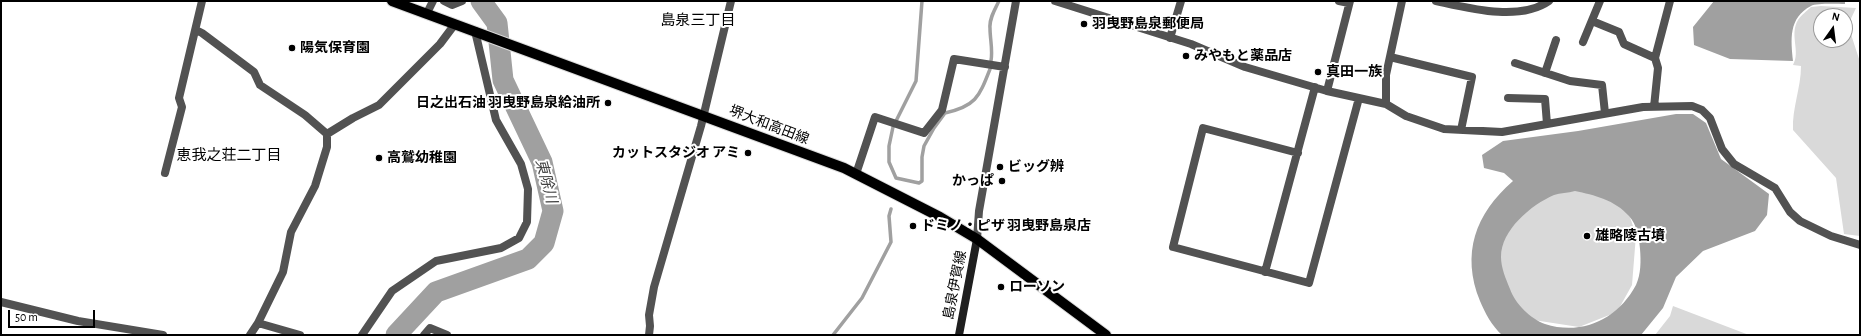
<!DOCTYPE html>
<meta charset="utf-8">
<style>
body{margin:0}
#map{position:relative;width:1861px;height:336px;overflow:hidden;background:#fff;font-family:"Alegreya Sans",sans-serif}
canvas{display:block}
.frame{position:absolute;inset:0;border:2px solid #000;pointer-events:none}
.north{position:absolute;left:1813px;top:8px;width:40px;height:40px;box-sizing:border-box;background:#fff;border:1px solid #999;border-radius:50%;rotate:14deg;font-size:11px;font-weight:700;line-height:16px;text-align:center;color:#000}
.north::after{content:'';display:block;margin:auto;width:14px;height:18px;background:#000;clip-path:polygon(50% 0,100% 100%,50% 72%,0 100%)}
.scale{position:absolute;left:8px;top:310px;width:87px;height:18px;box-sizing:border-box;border:2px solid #000;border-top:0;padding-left:5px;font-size:12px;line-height:14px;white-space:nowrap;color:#000;-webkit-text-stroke:3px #fff;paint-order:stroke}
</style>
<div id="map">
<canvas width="1861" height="336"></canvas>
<div class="frame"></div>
<div class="north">N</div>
<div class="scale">50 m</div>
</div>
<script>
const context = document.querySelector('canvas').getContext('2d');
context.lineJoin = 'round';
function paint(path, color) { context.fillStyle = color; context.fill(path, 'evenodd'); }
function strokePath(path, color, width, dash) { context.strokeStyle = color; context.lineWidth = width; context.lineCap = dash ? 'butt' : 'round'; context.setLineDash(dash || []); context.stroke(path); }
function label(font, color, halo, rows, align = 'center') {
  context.font = font + ' "Alegreya Sans","Noto Sans JP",sans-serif'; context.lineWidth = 4; context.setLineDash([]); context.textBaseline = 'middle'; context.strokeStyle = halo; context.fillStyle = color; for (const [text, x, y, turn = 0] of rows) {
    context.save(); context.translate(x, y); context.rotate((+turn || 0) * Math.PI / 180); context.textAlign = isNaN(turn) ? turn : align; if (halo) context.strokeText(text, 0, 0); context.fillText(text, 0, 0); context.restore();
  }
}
paint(new Path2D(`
 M1821 6 1856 8 1848 25 1860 62V236L1844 234 1836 178 1793 130C1792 108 1801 88 1801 66L1793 65C1801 51 1789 35 1798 20 1801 15 1807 11 1811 7ZM1821 16H1845V40H1821Z
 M1581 185 1627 208 1636 235 1632 285 1617 312 1579 327 1527 319 1500 279 1498 244 1541 192Z
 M1673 306 1749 335H1655L1670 316Z`), '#d9d9d9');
paint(new Path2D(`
 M1714 1H1845V4C1837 4 1816 3 1811 6 1788 18 1791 40 1793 61L1730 59 1694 45 1693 27Z
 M1676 114H1693L1706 123 1721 159 1769 194 1767 215 1755 231 1703 251 1676 277 1663 308 1641 335H1502C1492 326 1485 313 1480 301 1461 254 1475 214 1513 181L1504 173 1484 168 1482 155 1503 141 1578 131ZM1575 191C1594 195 1615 200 1629 216 1637 225 1639 237 1640 249 1641 261 1641 274 1636 285 1618 319 1582 336 1545 324 1531 319 1515 304 1510 289 1506 279 1501 268 1501 257 1501 230 1531 205 1554 195 1560 193 1568 193 1575 191Z`), '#a0a0a0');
strokePath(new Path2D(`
 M922 1 916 81 893 127 889 146V162L896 178 919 183 922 181V157L924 146 934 128 945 113C976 106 979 97 990 69
 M991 61C993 49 990 40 990 28 989 19 995 9 999 1
 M833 335 862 298 891 242 889 216 891 209`), '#a0a0a0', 3.5);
strokePath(new Path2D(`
 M396 335 436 292 528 259 544 243 553 211 542 162 503 80 497 23 481 1`), '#a0a0a0', 21);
const primary = new Path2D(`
 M392 1 844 168 940 217 977 239 1106 335`);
strokePath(primary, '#dbdbdb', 12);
strokePath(new Path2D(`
 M444 1 452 5 462 1
 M1055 1 1191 44 1245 67 1327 91 1386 104 1406 116 1444 129 1502 132 1643 107 1692 106 1702 110 1710 118 1722 149 1734 164 1775 188 1790 212 1800 221 1831 236 1860 245
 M1339 1 1349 3
 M1436 1C1468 8 1519 22 1549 1
 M427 13 433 1
 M1592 21 1619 32 1624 44 1655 58
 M196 30 202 33 254 72 260 85 305 115 327 134V147L315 186 291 232 283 272 258 323 250 335
 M1170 38 1181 1
 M1583 42 1600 1
 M1390 57 1472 77 1461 130
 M1515 63 1570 81 1602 85 1605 113
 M1545 73 1556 40
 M1327 91 1350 1
 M1508 98 1545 99 1547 124
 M1386 104V75L1402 1
 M1654 107 1658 68 1655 58 1670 1
 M327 134 353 118 379 105 440 44 455 24
 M1298 153 1203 128 1173 247 1309 283 1359 98
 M165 173 182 107 179 98 202 1
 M856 174 875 117 924 133 942 110 954 59 1005 67
 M977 239 979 211 1016 1
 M1265 272 1315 87
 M1 302 78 321 163 335
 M258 323 300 335
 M362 335 392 291 436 261 501 248 519 238 527 222 528 189 521 164 496 120 475 31
 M424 335 430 328 447 335
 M649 335 650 326 649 315 654 287 701 126 731 1`), '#525252', 8);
strokePath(new Path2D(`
 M959 335 977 239`), '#1f1f1f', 8);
strokePath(primary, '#000', 10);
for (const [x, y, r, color] of [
 [1084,24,4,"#000"],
 [292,48,4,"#000"],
 [1186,56,4,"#000"],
 [1318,72,4,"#000"],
 [608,103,4,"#000"],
 [748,153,4,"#000"],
 [379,158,4,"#000"],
 [1000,167,4,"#000"],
 [1002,181,4,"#000"],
 [913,226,4,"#000"],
 [1587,236,4,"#000"],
 [1001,287,4,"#000"]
]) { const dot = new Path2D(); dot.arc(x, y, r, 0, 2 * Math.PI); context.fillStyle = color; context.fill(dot); strokePath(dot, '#fff', 1.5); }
label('bold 14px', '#000', '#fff', [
 ["羽曳野島泉郵便局",1092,24],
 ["陽気保育園",300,48],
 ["みやもと薬品店",1194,56],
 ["真田一族",1326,72],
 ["日之出石油 羽曳野島泉給油所",600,103,"right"],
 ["カットスタジオ アミ",740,153,"right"],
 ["高鷲幼稚園",387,158],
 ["ビッグ辨",1008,167],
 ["かっぱ",994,181,"right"],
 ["ドミノ・ピザ 羽曳野島泉店",921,226],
 ["雄略陵古墳",1595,236],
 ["ローソン",1009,287]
], 'left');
label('14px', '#000', '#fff', [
 ["堺大和高田線",769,125,21],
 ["島泉伊賀線",955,285,-79]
]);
label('15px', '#000', '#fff', [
 ["島泉三丁目",698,20],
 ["恵我之荘二丁目",229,155]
]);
label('italic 15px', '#414141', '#fff', [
 ["東除川",546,181,75]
]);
</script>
